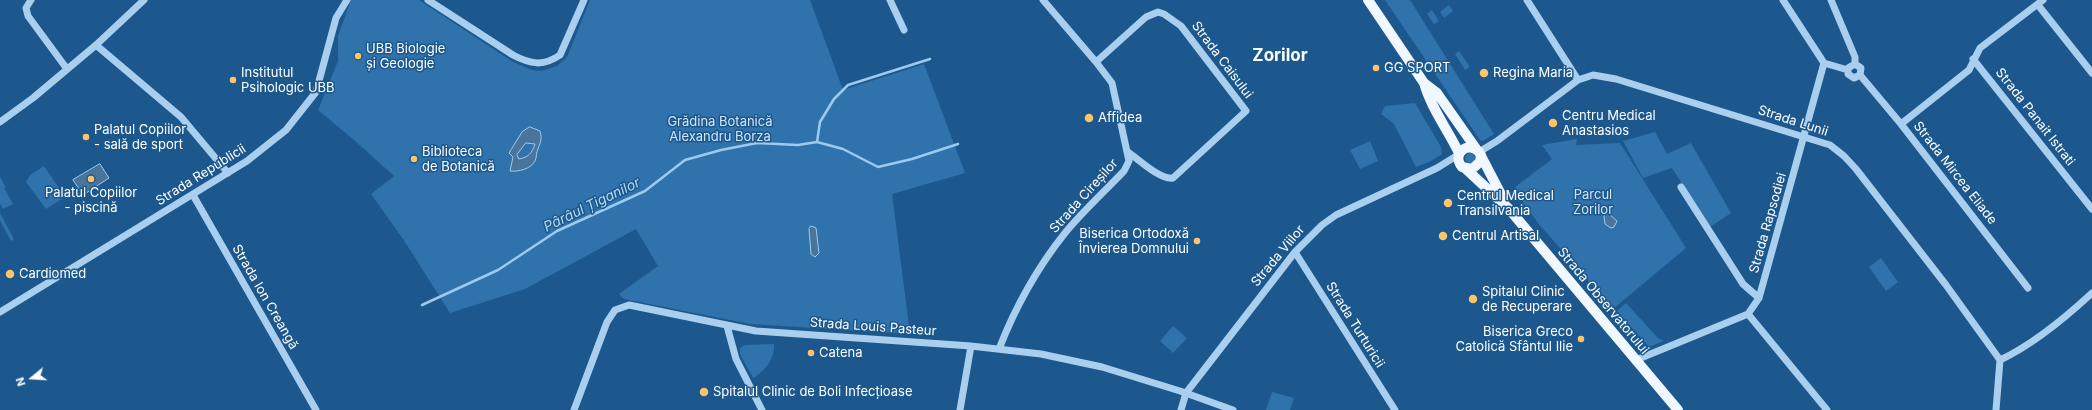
<!DOCTYPE html>
<meta charset="utf-8">
<style>
body{margin:0}
#map{position:relative;width:2092px;height:410px;overflow:hidden;background:#1c588d;font-family:Inter,sans-serif}
canvas{display:block}
.north{position:absolute;left:12px;top:358px;width:40px;height:40px;-webkit-text-stroke:3px #1c588d;paint-order:stroke;rotate:252deg;font-size:11px;font-weight:700;line-height:16px;text-align:center;color:#fff}
.north::after{content:'';display:block;margin:auto;width:14px;height:18px;background:#fff;clip-path:polygon(50% 0,100% 100%,50% 72%,0 100%)}
</style>
<div id="map">
<canvas width="2092" height="410"></canvas>
<div class="north">N</div>
</div>
<script>
const context = document.querySelector('canvas').getContext('2d');
context.lineJoin = 'round';
function paint(path, color) { context.fillStyle = color; context.fill(path, 'evenodd'); }
function strokePath(path, color, width, dash) { context.strokeStyle = color; context.lineWidth = width; context.lineCap = dash ? 'butt' : 'round'; context.setLineDash(dash || []); context.stroke(path); }
function label(font, color, halo, rows, align = 'center') {
  context.font = font + ' Inter,sans-serif'; context.lineWidth = 3; context.setLineDash([]); context.textBaseline = 'middle'; context.strokeStyle = halo; context.fillStyle = color; for (const [text, x, y, turn = 0] of rows) {
    context.save(); context.translate(x, y); context.rotate((+turn || 0) * Math.PI / 180); context.textAlign = isNaN(turn) ? turn : align; if (halo) context.strokeText(text, 0, 0); context.fillText(text, 0, 0); context.restore();
  }
}
paint(new Path2D(`
 M351 0H419L513 62 532 70 541 71 557 66 567 57 590 0H810L843 90 924 64 965 173 892 194 910 334 750 324 624 299 619 294 658 266 636 229 525 289 450 313 405 242 371 194 394 176 354 140 318 110 338 61V36Z
 M1385 0H1410L1494 134 1483 141 1480 140Z
 M1449 5 1453 11 1444 18 1440 12Z
 M1432 10 1439 21 1434 24 1427 14Z
 M1459 51 1470 67 1465 70 1455 54Z
 M1415 103 1441 147 1442 154 1429 162 1416 167 1394 124 1381 114 1385 106Z
 M1655 132 1667 154 1691 143 1731 213 1710 227 1672 168 1643 178 1623 141Z
 M1577 139 1576 145 1620 143 1686 248 1613 309 1538 223 1517 194 1515 187 1552 159 1542 145Z
 M1370 141 1378 161 1360 169 1350 150Z
 M1465 158a5 5 0 1 1 10 0a5 5 0 1 1-10 0Z
 M44 166 65 197 46 209 26 182 30 175Z
 M0 177 6 187 4 188 13 204 3 209 0 204Z
 M0 213 14 239 11 241 0 221Z
 M1881 258 1898 282 1886 291 1869 267Z
 M1626 303 1658 338 1664 341 1649 347 1617 311Z
 M1173 326 1187 338 1173 353 1160 341Z
 M774 344C775 359 765 371 753 378L740 354V348L745 345Z
 M1272 392 1294 398 1290 410H1266Z`), '#3072ab');
const water = new Path2D(`
 M530 127 540 131C542 139 541 141 538 149 536 152 537 157 535 161 531 169 518 172 510 171L513 157 509 153 522 132ZM526 143 535 144C532 153 529 157 519 159L517 155Z
 M100 164 109 178 83 195 73 180Z
 M1608 213 1617 221 1614 227 1611 228 1605 224 1604 216Z
 M811 226 816 228 819 253 815 257 811 254 809 229Z`);
paint(water, '#4a749a');
strokePath(water, '#9dcaef', 1);
strokePath(new Path2D(`
 M817 142 820 122 834 99 848 85 930 59
 M422 305 498 270 557 231 645 191 685 160 721 150 757 143 798 145 817 142 843 149 878 167 912 159 958 144`), '#9dcaef', 2.5);
strokePath(new Path2D(`
 M31 0 26 8 28 16 67 69
 M428 0 513 55C530 64 543 67 560 55L584 0
 M890 0 904 30
 M1527 0 1578 80
 M1831 0 1855 57V64
 M2038 5 2092 73
 M96 45 181 117 228 173
 M1973 59 2092 209
 M1096 62 1146 17 1158 12 1164 14 1181 26 1246 111 1173 178C1160 180 1139 160 1128 152
 M1824 63 1848 70
 M1855 64 1848 68V74L1854 78 1860 75
 M1855 64 1861 68 1860 75
 M1860 75 1901 124 2028 288
 M0 122 33 98 96 45 144 0
 M1901 124 1969 70 1980 48 2043 0
 M1479 152 1497 141 1578 80 1593 75 1616 79 1830 145 1844 156 1856 169 1946 285 2000 360 1996 410
 M1681 187 1743 284 1759 298
 M193 195 316 410
 M1295 252 1395 410
 M0 312 247 161 286 130 316 92 336 18 347 0
 M1748 314 1827 410
 M727 326 736 359 762 410
 M999 349C1015 308 1037 268 1065 233 1083 211 1104 192 1124 171L1129 161 1112 83 1096 62 1043 0
 M1636 360 1748 314 1759 298 1824 63 1783 0
 M2000 360C2034 344 2065 318 2092 293
 M574 410 607 322 615 310 629 305 756 331 971 346 1041 354 1102 367 1180 391 1233 410
 M960 410 971 346
 M1181 410 1186 393 1295 252 1322 225 1336 215 1437 168 1458 155`), '#aaceed', 7);
strokePath(new Path2D(`
 M1368 0 1424 83 1437 93 1477 150
 M1424 83C1431 108 1448 130 1459 153
 M1481 155 1480 162 1472 169 1462 167C1451 154 1468 140 1479 152L1504 200
 M1466 169 1509 209 1678 410`), '#f0f7ff', 10);
for (const [x, y, r, color] of [
 [358,56,4,"#fdc568"],
 [1376,68,4,"#fdc568"],
 [1484,73,5,"#fdc568"],
 [233,80,4,"#fdc568"],
 [1089,118,5,"#fdc568"],
 [1553,123,5,"#fdc568"],
 [86,137,4,"#fdc568"],
 [414,159,4,"#fdc568"],
 [91,179,4,"#fdc568"],
 [1448,203,5,"#fdc568"],
 [1443,236,5,"#fdc568"],
 [1197,241,4,"#fdc568"],
 [10,274,5,"#fdc568"],
 [1473,299,5,"#fdc568"],
 [1581,339,4,"#fdc568"],
 [811,353,4,"#fdc568"],
 [704,392,5,"#fdc568"]
]) { const dot = new Path2D(); dot.arc(x, y, r, 0, 2 * Math.PI); context.fillStyle = color; context.fill(dot); strokePath(dot, '#1c588d', 1.5); }
label('13px', '#fff', '#1c588d', [
 ["UBB Biologie",366,49],
 ["și Geologie",366,64],
 ["GG SPORT",1384,68],
 ["Institutul",241,73],
 ["Psihologic UBB",241,88],
 ["Regina Maria",1493,73],
 ["Centru Medical",1562,116],
 ["Anastasios",1562,131],
 ["Affidea",1098,118],
 ["Palatul Copiilor",94,130],
 ["- sală de sport",94,145],
 ["Biblioteca",422,152],
 ["de Botanică",422,167],
 ["Palatul Copiilor",91,193,"center"],
 ["- piscină",91,208,"center"],
 ["Centrul Medical",1457,196],
 ["Transilvania",1457,211],
 ["Biserica Ortodoxă",1189,234,"right"],
 ["Învierea Domnului",1189,249,"right"],
 ["Centrul Artisal",1452,236],
 ["Cardiomed",19,274],
 ["Spitalul Clinic",1482,292],
 ["de Recuperare",1482,307],
 ["Biserica Greco",1573,332,"right"],
 ["Catolică Sfântul Ilie",1573,347,"right"],
 ["Catena",819,353],
 ["Spitalul Clinic de Boli Infecțioase",713,392]
], 'left');
label('13px', '#fff', '#1c588d', [
 ["Strada Caisului",1222,60,53],
 ["Strada Panait Istrati",2035,117,52],
 ["Strada Lunii",1793,121,18],
 ["Strada Mircea Eliade",1955,173,52],
 ["Strada Republicii",201,175,-32],
 ["Strada Cireșilor",1084,196,-48],
 ["Strada Rapsodiei",1768,223,-74],
 ["Strada Viilor",1278,256,-50],
 ["Strada Ion Creangă",265,297,60],
 ["Strada Observatorului",1603,301,50],
 ["Strada Turturicii",1355,325,58],
 ["Strada Louis Pasteur",873,327,4]
]);
label('13px', '#cfe6f9', '#1c588d', [
 ["Grădina Botanică",720,122],
 ["Alexandru Borza",720,137],
 ["Parcul",1593,195],
 ["Zorilor",1593,210]
]);
label('italic 14px', '#b6d8f4', '#1c588d', [
 ["Pârâul Țiganilor",592,205,-26]
]);
label('bold 17px', '#fff', '#1c588d', [
 ["Zorilor",1280,56]
]);
</script>
